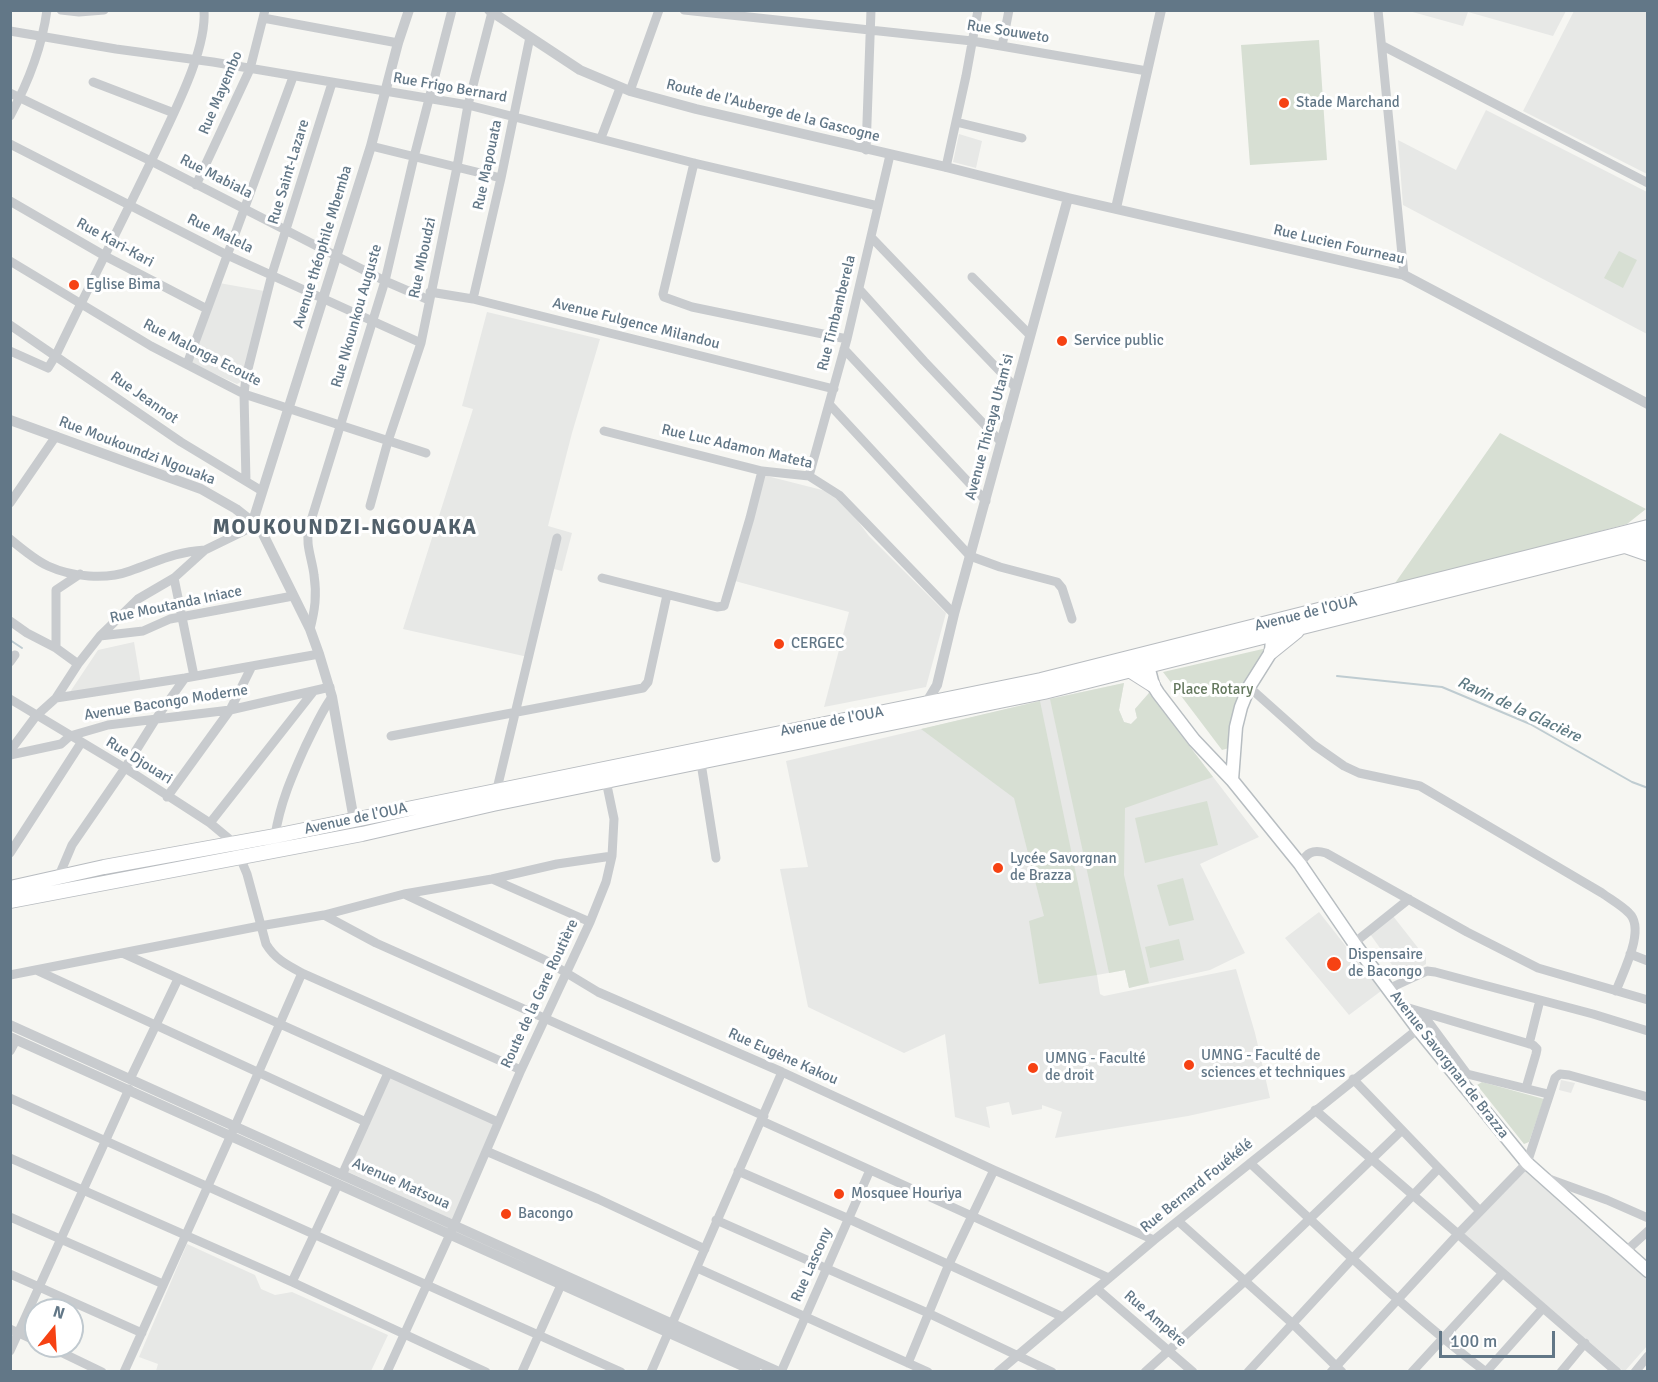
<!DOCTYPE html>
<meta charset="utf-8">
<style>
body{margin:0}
#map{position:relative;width:1658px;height:1382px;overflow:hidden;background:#f6f6f2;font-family:Signika,sans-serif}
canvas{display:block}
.frame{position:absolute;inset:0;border:12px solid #627787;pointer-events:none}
.north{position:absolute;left:24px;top:1298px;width:60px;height:60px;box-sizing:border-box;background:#fff;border:2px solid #c0c9cf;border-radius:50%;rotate:18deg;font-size:16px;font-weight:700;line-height:24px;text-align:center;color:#627787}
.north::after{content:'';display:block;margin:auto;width:21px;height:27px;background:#f64213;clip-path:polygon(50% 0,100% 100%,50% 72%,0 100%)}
.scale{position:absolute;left:1439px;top:1331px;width:116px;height:27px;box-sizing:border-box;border:3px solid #627787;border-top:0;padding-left:8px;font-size:18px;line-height:21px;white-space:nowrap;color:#627787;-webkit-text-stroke:4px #fff;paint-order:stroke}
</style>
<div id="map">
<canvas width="1658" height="1382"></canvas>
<div class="frame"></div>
<div class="north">N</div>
<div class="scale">100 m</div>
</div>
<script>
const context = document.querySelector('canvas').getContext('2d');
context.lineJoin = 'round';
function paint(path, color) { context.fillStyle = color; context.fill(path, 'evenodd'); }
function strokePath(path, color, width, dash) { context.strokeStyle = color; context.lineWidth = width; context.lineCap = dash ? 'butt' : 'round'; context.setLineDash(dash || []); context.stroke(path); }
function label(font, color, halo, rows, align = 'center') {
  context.font = font + ' Signika,sans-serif'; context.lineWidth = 6; context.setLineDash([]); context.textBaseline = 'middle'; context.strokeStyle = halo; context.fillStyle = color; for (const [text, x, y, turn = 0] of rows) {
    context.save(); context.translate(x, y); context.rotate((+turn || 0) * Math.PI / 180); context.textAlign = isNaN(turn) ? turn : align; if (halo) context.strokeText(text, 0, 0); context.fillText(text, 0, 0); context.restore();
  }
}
paint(new Path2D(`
 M1409 11H1566L1553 36 1468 12 1463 26Z
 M1574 11H1647V174L1523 111Z
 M1486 110 1647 192V334L1403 205 1398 140 1456 170Z
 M959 134 982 141 976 168 953 162Z
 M219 283 264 291 241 382 237 384 191 363Z
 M487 312 600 339 572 433 548 526 572 533 562 571 550 568 528 657 403 629 473 409 462 406Z
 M763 475 830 492 839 496 869 536 946 613 926 687 824 707 849 612 735 581Z
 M134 642 141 684 68 695 98 650Z
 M1124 683 1119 710 1124 722 1131 724 1137 718 1135 709 1149 693 1259 837 1200 864 1245 953 1210 970 1129 988 1125 970 1097 975 1100 994 1104 996 1236 969 1255 1033 1270 1098 1188 1116 1055 1138 1062 1112 1042 1105V1109L1012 1115 1009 1102 986 1107 990 1128 955 1117 945 1034 904 1053 808 1007 780 869 808 867 786 761 1040 701Z
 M1319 912 1381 991 1349 1015 1285 938Z
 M1393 916 1426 958V964L1402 979 1370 934Z
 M388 1073 498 1122 456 1221 344 1170Z
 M1561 1080 1575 1083 1571 1093 1559 1090Z
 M1525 1171 1647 1279V1346L1625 1371H1623L1464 1234Z
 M187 1244 255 1275 261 1289 275 1295 292 1292 388 1335 371 1371H156L158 1364 139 1357Z`), '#e7e8e6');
paint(new Path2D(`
 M1319 40 1327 160 1250 165 1241 45Z
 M1619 251 1637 260 1623 288 1604 278Z
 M1500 433 1646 509 1627 524 1393 586Z
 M1267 648 1229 748 1222 750 1163 672Z
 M1124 683 1119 710 1124 722 1131 724 1137 718 1135 709 1149 693 1213 777 1125 808 1124 875 1149 983 1129 988 1125 970 1109 973 1050 699Z
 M1040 701 1097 975 1039 984 1029 921 1044 916 1014 798 921 729Z
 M1207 801 1218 845 1145 863 1135 818Z
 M1183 878 1194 920 1169 926 1157 885Z
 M1179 939 1184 960 1150 968 1145 947Z
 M1482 1082 1544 1099 1529 1142 1524 1144 1477 1085Z`), '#d7dfd3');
strokePath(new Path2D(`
 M10 640 22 648
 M1337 676 1442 687 1530 724 1632 782 1648 788`), '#bfccd1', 2);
const secondary = new Path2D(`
 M1146 658 1153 685 1158 693 1194 740 1232 780 1300 864 1354 943 1418 1029 1527 1163 1648 1271
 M1232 780 1236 727 1241 707 1249 687 1271 652 1273 625`);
const primary = new Path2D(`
 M1625 546 1648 554
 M1271 652 1297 631
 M1131 671 1153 685
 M10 888 104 867 275 836 1041 680 1648 527
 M10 901 362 834 493 804 1044 692 1648 540`);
strokePath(secondary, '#b7bdc1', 15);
strokePath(primary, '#b8bcc0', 16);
strokePath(new Path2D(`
 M61 10 79 12 104 10
 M684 10 972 41 1147 71
 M1378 10 1404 275
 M263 18 398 43
 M10 31 116 49 213 62 468 105 694 163 878 206
 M1002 46 1009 10
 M1383 46 1648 183
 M93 82 174 113
 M630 91 659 10
 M10 93 151 161 385 281 429 300
 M10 116C28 83 42 47 47 10
 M956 122 1022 138
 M601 138 620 88
 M10 144 227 255 421 343
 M371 146 501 178
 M866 150 871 10
 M694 163 663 294 664 297 692 307 847 339
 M946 167 966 76 978 10
 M196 185 250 69 265 10
 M10 201 105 256 207 309
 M871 237 1016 388
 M10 261 151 346 244 394 426 453
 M972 277 1030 335
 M859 289 924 361 1001 442
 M430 292 473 299 834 389
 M473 299 501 178 530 37
 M10 325 181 442 262 491
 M844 349 986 501
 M10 351 48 368 56 355C89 286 124 218 157 149 174 112 207 50 204 10
 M187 364 293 77
 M830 405 970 556 1000 567 1057 582 1062 588 1072 619
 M604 431 762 471 809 476 839 495 954 614
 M809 476 847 339 890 155
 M246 481 244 394 246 377 272 274 332 83
 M10 503 56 436
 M370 506 388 441 421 343 457 167 468 105 492 12
 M10 539C22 549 35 560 48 566 72 577 106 580 130 571 159 561 174 552 205 550
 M174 578 194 676
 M602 578 717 607 724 606 750 518 762 471
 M10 621 27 633 56 648
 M310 629C315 610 317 595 314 575 312 558 305 545 309 527L385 281 414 157 452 10
 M100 636 143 631 170 619 293 596
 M10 662 15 655
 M78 664 56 648V590L80 574
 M1249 687 1314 745 1344 766 1359 773 1420 786 1602 893C1610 899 1621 905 1629 913 1646 929 1623 972 1616 991
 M56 698 185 678 319 654
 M10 699 125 768 210 823 234 843 247 874 266 944C275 959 287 965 302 973L521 1070
 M391 736 643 688 648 682 667 595
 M10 751 36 716 56 698 78 664 100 636 138 599 174 578 205 550 246 530 253 521
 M10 755 61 744 70 736 108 725 230 710 330 687
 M701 763 716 858
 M496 793 557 538
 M167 797 230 710 252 666
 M210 823 313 692
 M275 836C280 803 292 776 305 747 314 729 321 712 332 697
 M10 853 81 743
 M1300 864C1307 853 1312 849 1326 853L1467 932 1538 968 1648 1000
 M58 878 72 845 125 768 155 720 185 678
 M492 879 590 922
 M404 894 545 960 598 992 782 1072 994 1170 1154 1240
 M324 915 376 943 764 1116
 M1354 943 1409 899
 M122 953 498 1122
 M1630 954 1648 961
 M36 970 366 1122
 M10 975 260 926 324 915 404 894 492 879 557 864 612 856
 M1388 989 1427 971 1435 972 1593 1014 1648 1031
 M1402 1006 1533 1045 1537 1049 1536 1054 1526 1088
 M1421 1012 1467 1074 1548 1094
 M1529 1044 1540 1000
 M10 1051 16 1040
 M130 1079 178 979
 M1353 1079 1480 1211
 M10 1098 621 1372
 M1315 1110 1617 1372
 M762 1121 1109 1278
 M486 1151 598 1199 705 1249
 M10 1158 292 1282 486 1372
 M1250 1163C1326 1234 1402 1308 1486 1372
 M738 1171 849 1219 1063 1317
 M342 1175 388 1073
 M1549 1179 1607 1200 1648 1218
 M10 1217 163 1284
 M716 1220 928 1313 1052 1372
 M1178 1221 1293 1324 1342 1372
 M1625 1252 1648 1231
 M697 1268 928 1372
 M10 1274 142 1333
 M292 1282 338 1184
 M1097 1289 1193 1372
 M10 1329 36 1341
 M48 1346 102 1372
 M10 1351 129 1089
 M908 1363 949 1264 994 1170
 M124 1372 235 1126 302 973
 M387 1372 456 1221 521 1070 590 922 606 882 612 856 614 819 605 776
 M522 1372 561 1285
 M651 1372 782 1072
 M781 1372 870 1170
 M998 1372 1154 1240 1418 1029
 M1145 1372 1244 1282 1401 1131
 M1248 1372 1353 1258 1438 1169
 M1331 1372 1459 1233 1527 1163 1555 1078 1560 1074 1569 1075 1648 1097
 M1412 1372 1503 1273
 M1486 1372 1543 1308
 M1561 1372 1585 1343
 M1635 1372 1648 1356`), '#c8cbce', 9);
strokePath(new Path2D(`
 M489 10 580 70 630 91 696 109 946 167 1068 198 1404 275 1648 404
 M1116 208 1161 10
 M10 420 201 489 236 509 260 528 310 629 319 654 332 697 354 820
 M253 521 371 146 398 43 409 10
 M925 705 937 685 954 614 1068 198
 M10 1025 779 1372
 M10 1037 756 1372`), '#c8cbce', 10);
strokePath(secondary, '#fff', 12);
strokePath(primary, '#fff', 14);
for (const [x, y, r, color] of [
 [1284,103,6,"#f64213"],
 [74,285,6,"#f64213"],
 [1062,341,6,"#f64213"],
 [779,644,6,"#f64213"],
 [998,868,6,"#f64213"],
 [1334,964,8,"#f64213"],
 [1189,1065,6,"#f64213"],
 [1033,1068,6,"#f64213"],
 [839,1194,6,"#f64213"],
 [506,1214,6,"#f64213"]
]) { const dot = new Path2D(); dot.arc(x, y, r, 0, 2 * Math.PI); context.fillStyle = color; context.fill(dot); strokePath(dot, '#fff', 2); }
label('15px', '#627787', '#fff', [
 ["Rue Souweto",1008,32,9],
 ["Rue Frigo Bernard",450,88,10],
 ["Rue Mayembo",221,93,-67],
 ["Route de l'Auberge de la Gascogne",773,111,14],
 ["Rue Mapouata",488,165,-78],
 ["Rue Saint-Lazare",289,172,-73],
 ["Rue Mabiala",216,177,27],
 ["Rue Malela",220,234,26],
 ["Rue Kari-Kari",115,243,29],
 ["Rue Lucien Fourneau",1339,245,13],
 ["Avenue théophile Mbemba",323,247,-73],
 ["Rue Mboudzi",423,258,-78],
 ["Rue Timbamberela",837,313,-76],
 ["Rue Nkounkou Auguste",357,316,-74],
 ["Avenue Fulgence Milandou",636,324,14],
 ["Rue Malonga Ecoute",202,353,27],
 ["Rue Jeannot",144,398,35],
 ["Avenue Thicaya Utam'si",990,427,-75],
 ["Rue Luc Adamon Mateta",737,447,13],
 ["Rue Moukoundzi Ngouaka",137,451,21],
 ["Rue Moutanda Iniace",176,605,-12],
 ["Avenue de l'OUA",1306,614,-14],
 ["Avenue Bacongo Moderne",166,703,-9],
 ["Avenue de l'OUA",832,722,-11],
 ["Rue Djouari",139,761,32],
 ["Avenue de l'OUA",356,819,-12],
 ["Route de la Gare Routière",540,994,-65],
 ["Rue Eugène Kakou",783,1057,24],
 ["Avenue Savorgnan de Brazza",1449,1065,52],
 ["Avenue Matsoua",401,1184,24],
 ["Rue Bernard Fouékélé",1197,1186,-39],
 ["Rue Lascony",812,1265,-66],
 ["Rue Ampère",1155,1319,41]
]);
label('15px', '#627787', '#fff', [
 ["Stade Marchand",1296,103],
 ["Eglise Bima",86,285],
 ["Service public",1074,341],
 ["CERGEC",791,644],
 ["Lycée Savorgnan",1010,859],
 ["de Brazza",1010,876],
 ["Dispensaire",1348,955],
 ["de Bacongo",1348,972],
 ["UMNG - Faculté de",1201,1056],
 ["sciences et techniques",1201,1073],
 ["UMNG - Faculté",1045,1059],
 ["de droit",1045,1076],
 ["Mosquee Houriya",851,1194],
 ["Bacongo",518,1214]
], 'left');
label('15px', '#64785e', '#fff', [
 ["Place Rotary",1213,690]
]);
label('italic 16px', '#5e7a83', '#fff', [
 ["Ravin de la Glacière",1519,710,25]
]);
context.letterSpacing = '1.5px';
label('bold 21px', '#51606b', '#fff', [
 ["MOUKOUNDZI-NGOUAKA",345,528]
]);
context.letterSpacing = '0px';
</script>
